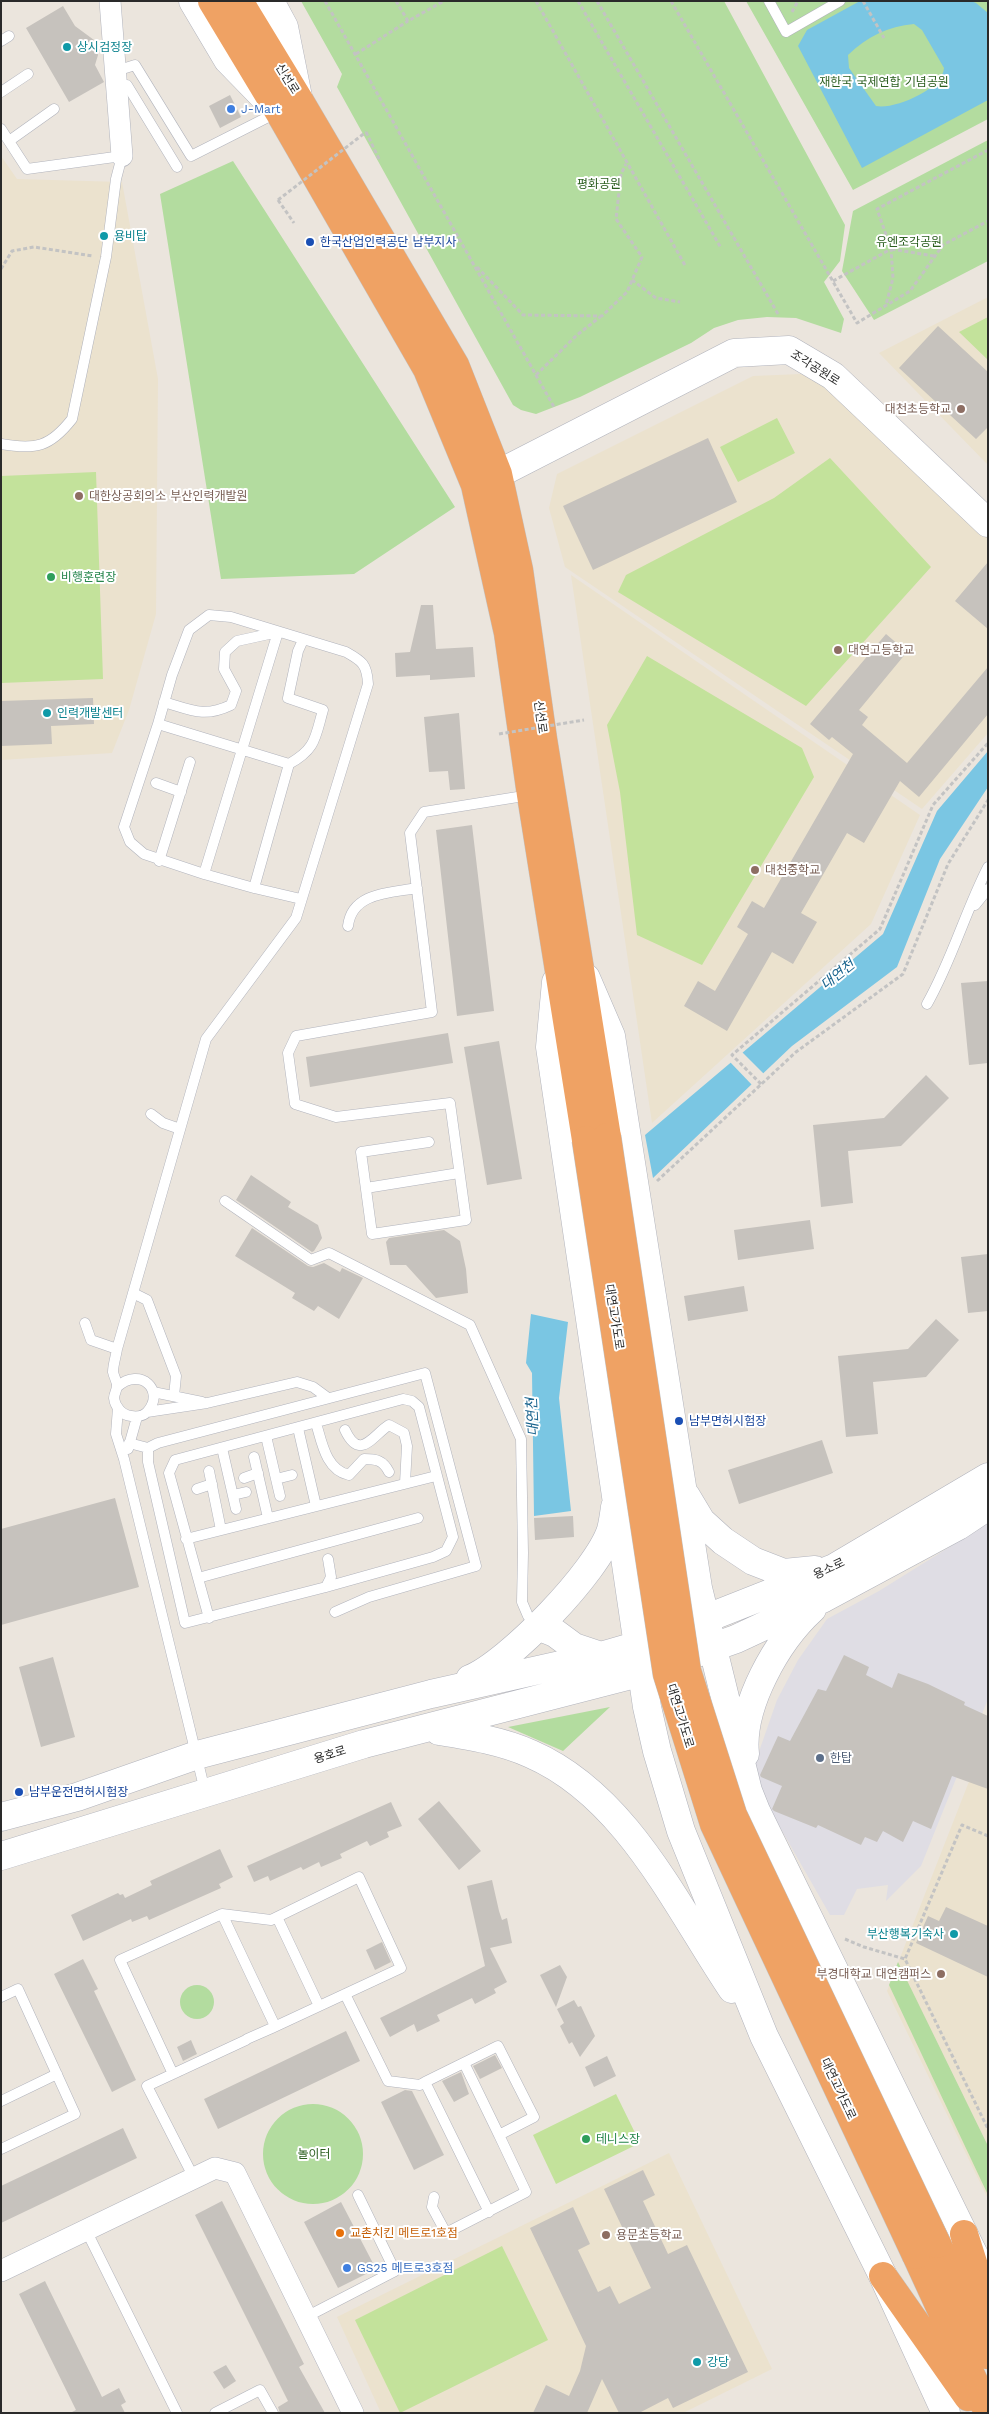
<!DOCTYPE html>
<meta charset="utf-8">
<style>
body{margin:0}
#map{position:relative;width:989px;height:2414px;overflow:hidden;background:#ebe5dd;font-family:"Work Sans",sans-serif}
canvas{display:block}
.frame{position:absolute;inset:0;border:2px solid #2a2a2a;pointer-events:none}
</style>
<div id="map">
<canvas width="989" height="2414"></canvas>
<div class="frame"></div>
</div>
<script>
const context = document.querySelector('canvas').getContext('2d');
context.lineJoin = 'round';
function paint(path, color) { context.fillStyle = color; context.fill(path, 'evenodd'); }
function strokePath(path, color, width, dash) { context.strokeStyle = color; context.lineWidth = width; context.lineCap = dash ? 'butt' : 'round'; context.setLineDash(dash || []); context.stroke(path); }
function label(font, color, halo, rows, align = 'center') {
  context.font = font + ' "Work Sans","Noto Sans KR",sans-serif'; context.lineWidth = 4; context.setLineDash([]); context.textBaseline = 'middle'; context.strokeStyle = halo; context.fillStyle = color; for (const [text, x, y, turn = 0] of rows) {
    context.save(); context.translate(x, y); context.rotate((+turn || 0) * Math.PI / 180); context.textAlign = isNaN(turn) ? turn : align; if (halo) context.strokeText(text, 0, 0); context.fillText(text, 0, 0); context.restore();
  }
}
paint(new Path2D(`
 M988 1523V1699L921 1866 886 1901 888 1885 857 1889 844 1915H830L765 1801 755 1763 777 1700 798 1660 827 1619 879 1591Z`), '#dfdde4');
paint(new Path2D(`
 M1 156 17 179 122 182 158 379 156 614 129 710 112 753 1 760Z
 M988 297V465L879 353Z
 M801 374 838 391 988 532V733L922 809 565 567 549 508 557 474 753 376Z
 M571 575 920 815 871 924 652 1123Z
 M988 1733V2199L887 1991Z
 M669 2153 772 2369 683 2413H381L337 2317Z`), '#ebe2ce');
paint(new Path2D(`
 M301 1H724L845 225 840 261 824 282 844 319 841 333 796 318 767 317 738 320 714 328 691 343 580 397 536 414 521 410 513 405 337 87 342 74Z
 M746 1H988V119L853 190Z
 M988 140V261L874 320 842 271 853 211Z
 M233 161 455 507 354 574 221 579 160 194Z
 M610 1707 563 1751 508 1727Z
 M898 1962 988 2146V2195L889 1985Z
 M180 2002a17 17 0 1 1 34 0a17 17 0 1 1-34 0Z
 M263 2154a50 50 0 1 1 100 0a50 50 0 1 1-100 0Z`), '#b3dc9f');
paint(new Path2D(`
 M988 317V360L959 332Z
 M777 418 795 453 738 482 720 447Z
 M830 458 931 567 806 706 618 592 626 575 774 498Z
 M96 472 103 679 1 683V476Z
 M647 656 802 748 814 777 702 965 637 935 620 792 607 725Z
 M616 2094 640 2143 556 2184 533 2135Z
 M502 2246 548 2340 400 2413 355 2320Z`), '#c3e29b');
paint(new Path2D(`
 M860 1H971L976 3 988 13V100L862 168 798 46 807 30ZM914 24 922 30 944 68C943 89 894 110 876 106L849 68 848 55C867 37 888 26 914 24Z
 M988 751V787L940 859 897 967 792 1046 653 1178 645 1135 883 934 937 811Z
 M531 1314 568 1322 559 1398 571 1511 534 1516 532 1373 526 1363Z`), '#7ac6e3');
paint(new Path2D(`
 M741 1051 765 1075 753 1086 730 1062Z`), '#ebe5dd');
paint(new Path2D(`
 M63 6 75 26 94 40 98 55 95 65 104 82 69 102 26 28Z
 M230 95 241 117 220 128 209 106Z
 M938 326 988 372V427L976 439 899 368Z
 M708 438 737 502 593 570 563 506Z
 M988 562V629L955 601Z
 M421 605H433L436 649 473 647 475 677 430 680V675L396 677 395 653 410 652Z
 M886 634 907 652 859 710 868 717 862 725 907 763 988 667V714L919 797 900 781 864 843 847 833 801 913 817 922 793 964 772 952 727 1031 684 1006 698 981 715 991 748 934 737 927 752 901 764 908 853 754 832 737 829 740 810 724Z
 M93 698 94 724 51 726 52 744 1 746V701Z
 M459 713 465 789 450 790 448 771 429 772 424 717Z
 M472 825 494 1011 457 1016 436 830Z
 M988 981V1063L969 1065 961 983Z
 M448 1033 453 1063 310 1087 306 1057Z
 M499 1041 522 1179 487 1185 464 1047Z
 M926 1075 949 1098 901 1146 848 1151 853 1203 821 1207 813 1125 884 1118Z
 M251 1175 291 1202 288 1207 318 1225 322 1238 314 1251 312 1252 236 1200Z
 M810 1220 814 1249 738 1260 734 1230Z
 M252 1228 308 1266 313 1267 324 1263 340 1272 342 1268 363 1278 339 1319 318 1306 314 1311 292 1298 295 1293 235 1256Z
 M444 1230 460 1241 466 1269 468 1293 436 1298 406 1265H390L386 1242 389 1238Z
 M988 1254V1311L968 1313 961 1257Z
 M744 1286 748 1311 688 1321 684 1296Z
 M936 1319 959 1340 926 1377 873 1382 878 1434 846 1437 838 1356 908 1349Z
 M822 1440 833 1473 739 1504 728 1470Z
 M115 1498 139 1587 1 1625V1529Z
 M573 1516 574 1537 535 1540 534 1518Z
 M844 1655 869 1667 866 1675 892 1688 898 1673 928 1684 965 1702 964 1705 988 1716V1789L952 1776 931 1829 913 1821 903 1842 883 1831 877 1842 865 1837 861 1845 818 1825 816 1828 774 1811 772 1809 782 1786 761 1777 760 1775 778 1736 790 1741 818 1689 826 1691Z
 M53 1657 75 1737 41 1747 19 1667Z
 M439 1801 481 1851 459 1870 418 1819Z
 M391 1802 402 1826 387 1832 389 1837 370 1846 367 1841 340 1854 342 1858 321 1867 319 1862 303 1870 301 1867 270 1881 268 1876 254 1882 247 1866Z
 M220 1849 233 1877 219 1884 221 1888 149 1920 147 1916 132 1922 131 1919 83 1941 71 1915 118 1893 120 1895 123 1894 125 1898 152 1885 150 1881Z
 M492 1880 499 1911 502 1920 507 1918 512 1943 490 1948 507 1982 494 1989 496 1993 475 2004 472 1998 437 2015 440 2021 417 2032 414 2024 390 2037 380 2018 485 1966 467 1886Z
 M946 1907 988 1926V1977L916 1943 928 1916 939 1921Z
 M382 1942 391 1962 375 1970 366 1950Z
 M83 1959 98 1989 94 1991 136 2080 112 2092 54 1974Z
 M560 1965 567 1977 556 2007 540 1975Z
 M574 2000 578 2007 581 2006 595 2036 580 2057 572 2042 569 2044 560 2026 564 2023 557 2009Z
 M346 2031 360 2061 218 2129 204 2099Z
 M191 2040 197 2054 183 2061 177 2047Z
 M495 2055 502 2068 480 2079 473 2066Z
 M607 2056 616 2076 594 2087 585 2067Z
 M461 2072 469 2094 454 2102 442 2081Z
 M405 2090 412 2091 444 2155 414 2170 381 2102Z
 M123 2128 137 2158 1 2223V2186Z
 M643 2170 655 2195 643 2201 668 2254 687 2245 748 2372 673 2408 668 2398 639 2413H619L602 2379 587 2413H533L546 2385 569 2396 580 2371 586 2346 530 2228 573 2207 590 2244 578 2250 598 2292 610 2286 619 2304 651 2288 604 2189Z
 M222 2201 304 2364 299 2367 325 2413H280L278 2407 288 2401 195 2215Z
 M341 2202 376 2269 338 2288 304 2222Z
 M45 2281 102 2397 119 2388 126 2402 121 2405 125 2413H70L76 2410 19 2294Z
 M226 2365 236 2381 224 2389 213 2372Z`), '#c6c2bd');
const lane = new Path2D(`
 M769 1 786 32 840 1
 M1 41 9 36
 M116 71 135 65 191 156 278 112
 M117 85H127L177 167
 M1 92 28 74
 M1 129 27 169 122 156 116 179 106 257 72 419C50 447 36 450 1 444
 M9 141 54 109
 M158 724 124 827 130 842 144 854 204 874 278 632 237 641 225 652 224 669 236 691 231 705C204 718 191 710 164 702
 M289 764C316 749 315 738 323 710L288 698 298 651 303 640
 M156 783 181 792
 M159 861 190 762
 M204 874 254 888
 M975 905 988 889
 M348 926C352 892 390 893 417 888
 M927 1004C952 960 965 912 988 867
 M151 1114 163 1123 180 1129
 M429 1142 361 1152 372 1234 466 1220 450 1103 336 1117 295 1104 288 1053 296 1036 432 1012 410 833 424 812 530 795
 M366 1188 459 1173
 M225 1201 311 1260 329 1253 470 1325 521 1439 523 1553 522 1602 528 1616 538 1626
 M133 1293 147 1300 176 1376 174 1396
 M85 1323 91 1340 117 1349
 M117 1387C141 1366 165 1391 148 1411 144 1416 137 1417 131 1416 122 1415 115 1407 114 1398 114 1394 117 1390 117 1386 117 1381 114 1377 113 1372 113 1365 116 1356 117 1349L206 1039 296 918 368 684C367 664 362 661 346 652L231 617 209 615 189 630 172 675 158 724 289 764 254 888 301 899
 M153 1392 202 1402
 M118 1408 116 1434 124 1459 205 1791
 M147 1412 207 1403 297 1382 313 1387 328 1398
 M316 1423C322 1443 326 1470 349 1475L364 1459C376 1459 383 1460 389 1472
 M298 1428 316 1506
 M345 1430C360 1462 373 1435 389 1425L404 1433 407 1446 405 1483
 M266 1436 280 1496
 M129 1443 148 1448V1462L185 1623 326 1587 331 1577 328 1559
 M148 1448 158 1443 425 1373 476 1566 369 1597 335 1612
 M222 1448 236 1509
 M128 1449 137 1417
 M254 1457 268 1518
 M209 1471 221 1530
 M244 1478 258 1473
 M276 1479 292 1475
 M197 1489 212 1484
 M233 1495 246 1492
 M186 1539 436 1476
 M198 1578 418 1518
 M209 1618 169 1473 175 1460 403 1399 412 1401 419 1407 453 1537 446 1551 433 1557 326 1587
 M222 1914 275 2026
 M277 1917 319 2006
 M345 1994 388 2081 420 2085 425 2082 498 2046 534 2117 499 2135 464 2063
 M1 1997 18 1989 75 2114 1 2149
 M173 2074 120 1960 222 1914 271 1920 359 1877 401 1968 272 2028 247 2039 246 2040 147 2086 194 2178
 M425 2082 489 2212
 M1 2101 57 2074
 M434 2197 432 2207 446 2233 526 2192 499 2135
 M86 2230 177 2413
 M306 2317 395 2271 358 2195
 M215 2413 260 2390 273 2413`);
const street = new Path2D(`
 M110 1 122 156
 M1 2271 215 2168 235 2173 353 2413`);
const secondary = new Path2D(`
 M193 1 228 60 263 96
 M270 1 284 27 298 97
 M498 474 734 353 789 350 833 376 988 523
 M586 978 611 1036 698 1588 748 1791 756 1811 974 2255
 M556 982 550 1047 632 1605 647 1707 657 1751 681 1831 764 2036 883 2276 946 2413
 M686 1496 701 1521 723 1541 753 1561 784 1573 815 1570
 M538 1626 555 1633 574 1647 601 1656
 M470 1679C509 1663 598 1571 611 1530 613 1522 614 1514 615 1507
 M439 1731C470 1736 502 1741 531 1754 627 1796 676 1906 732 1989
 M745 1754C740 1706 777 1641 812 1609
 M1 1817 77 1797 197 1755 431 1694 601 1656 639 1645 834 1568 988 1477
 M1 1856 364 1744 643 1672 736 1639 824 1598 958 1526 988 1506`);
const highway = new Path2D(`
 M212 1 279 112 427 369 475 485 508 633 531 795 586 1140
 M239 1 298 98 455 365 498 474 519 570 543 739 607 1137
 M964 2234 988 2310
 M937 2244 988 2355
 M916 2255 988 2412
 M883 2276 968 2397`);
strokePath(lane, '#b1b3bc', 11);
strokePath(street, '#b1b3bc', 22);
strokePath(secondary, '#b1b3bc', 29);
strokePath(highway, '#c3c3c3', 29);
strokePath(new Path2D(`
 M325 1 554 407
 M396 1 408 21 444 1
 M536 1 686 267
 M578 1 721 248
 M597 1 778 314
 M671 1 857 323 910 291 943 245 988 221
 M863 1 884 38
 M792 12 798 1
 M356 54 408 21
 M366 132 380 161
 M278 200 294 223
 M934 256 891 249 877 209 988 150
 M477 267 523 315 602 316 627 292 642 257 616 219 621 174 626 164
 M1 269 12 251 34 247 93 256
 M632 280 656 298 680 302
 M833 281 891 249 893 278 886 305
 M536 375 577 335 600 317
 M761 1084 732 1055 880 929 933 805 988 743
 M657 1181 796 1052 903 974 948 864 988 800
 M988 1836 962 1825 905 1959 988 2129
 M845 1939 864 1947 905 1959`), '#c3c3c3', 3, [4, 2.5]);
strokePath(lane, '#fff', 10);
strokePath(street, '#fff', 21);
strokePath(secondary, '#fff', 28);
strokePath(highway, '#efa264', 28);
const highwayBridge = new Path2D(`
 M607 1137 687 1671 733 1815 937 2244
 M586 1140 667 1674 714 1824 916 2255`);
strokePath(highwayBridge, '#c3c3c3', 29, []);
strokePath(new Path2D(`
 M278 200 366 132
 M499 734 584 720`), '#c3c3c3', 3, [4, 2.5]);
strokePath(highwayBridge, '#efa264', 28);
for (const [x, y, r, color] of [
 [67,47,5,"#0f9aa8"],
 [231,109,5,"#3f7fe0"],
 [104,236,5,"#0f9aa8"],
 [310,242,5,"#1a4fb4"],
 [961,409,5,"#8d6e63"],
 [79,496,5,"#8d6e63"],
 [51,577,5,"#2e9e5b"],
 [838,650,5,"#8d6e63"],
 [47,713,5,"#0f9aa8"],
 [755,870,5,"#8d6e63"],
 [679,1421,5,"#1a4fb4"],
 [820,1758,5,"#5c6f8a"],
 [19,1792,5,"#1a4fb4"],
 [954,1934,5,"#0f9aa8"],
 [941,1974,5,"#8d6e63"],
 [586,2139,5,"#2e9e5b"],
 [340,2233,5,"#e8710a"],
 [606,2235,5,"#8d6e63"],
 [347,2268,5,"#3f7fe0"],
 [697,2362,5,"#0f9aa8"]
]) { const dot = new Path2D(); dot.arc(x, y, r, 0, 2 * Math.PI); context.fillStyle = color; context.fill(dot); strokePath(dot, '#fff', 2); }
label('12px', '#0d838f', '#fff', [
 ["상시검정장",77,47],
 ["용비탑",114,236],
 ["인력개발센터",57,713],
 ["부산행복기숙사",944,1934,"right"],
 ["강당",707,2362]
], 'left');
label('12px', '#2a2a2a', '#fff', [
 ["신선로",287,79,58],
 ["조각공원로",815,368,32],
 ["신선로",540,717,82],
 ["대연고가도로",614,1317,81],
 ["용소로",829,1569,-25],
 ["대연고가도로",680,1716,73],
 ["용호로",330,1755,-17],
 ["대연고가도로",838,2089,65]
]);
label('12px', '#2d6021', '#fff', [
 ["재한국 국제연합 기념공원",884,82],
 ["평화공원",599,184],
 ["유엔조각공원",909,242],
 ["놀이터",314,2154]
]);
label('12px', '#366cbe', '#fff', [
 ["J-Mart",241,109],
 ["GS25 메트로3호점",357,2268]
], 'left');
label('12px', '#164399', '#fff', [
 ["한국산업인력공단 남부지사",320,242],
 ["남부면허시험장",689,1421],
 ["남부운전면허시험장",29,1792]
], 'left');
label('12px', '#785e54', '#fff', [
 ["대천초등학교",951,409,"right"],
 ["대한상공회의소 부산인력개발원",89,496],
 ["대연고등학교",848,650],
 ["대천중학교",765,870],
 ["부경대학교 대연캠퍼스",931,1974,"right"],
 ["용문초등학교",616,2235]
], 'left');
label('12px', '#27864d', '#fff', [
 ["비행훈련장",61,577],
 ["테니스장",596,2139]
], 'left');
label('12px', '#4e5e75', '#fff', [
 ["한탑",830,1758]
], 'left');
label('12px', '#c56008', '#fff', [
 ["교촌치킨 메트로1호점",350,2233]
], 'left');
label('italic 14px', '#1a648e', '#fff', [
 ["대연천",838,975,-39],
 ["대연천",533,1417,-93]
]);
</script>
